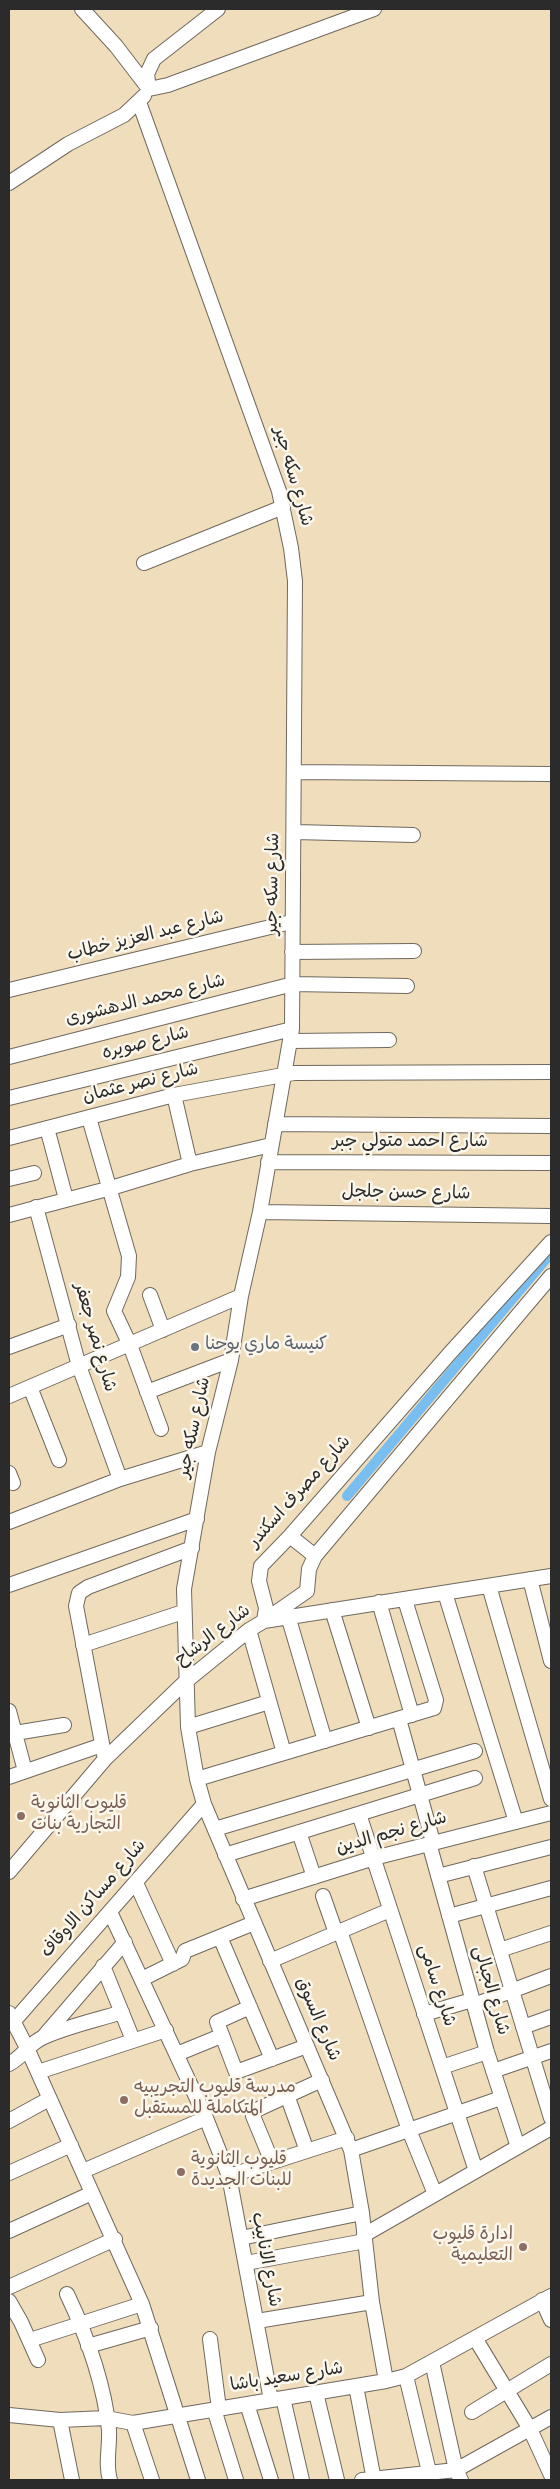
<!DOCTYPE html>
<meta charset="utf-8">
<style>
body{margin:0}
#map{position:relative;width:560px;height:2489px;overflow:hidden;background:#f0ddbc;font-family:Dekko,sans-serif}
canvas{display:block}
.frame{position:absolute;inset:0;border:10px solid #2b2b2b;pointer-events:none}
</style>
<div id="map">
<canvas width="560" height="2489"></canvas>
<div class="frame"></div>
</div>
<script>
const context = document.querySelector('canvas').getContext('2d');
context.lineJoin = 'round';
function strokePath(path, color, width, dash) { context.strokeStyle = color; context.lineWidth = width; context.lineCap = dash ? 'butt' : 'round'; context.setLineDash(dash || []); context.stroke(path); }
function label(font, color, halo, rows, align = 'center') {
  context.font = font + ' Dekko,"Playpen Sans Arabic",sans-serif'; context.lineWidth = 5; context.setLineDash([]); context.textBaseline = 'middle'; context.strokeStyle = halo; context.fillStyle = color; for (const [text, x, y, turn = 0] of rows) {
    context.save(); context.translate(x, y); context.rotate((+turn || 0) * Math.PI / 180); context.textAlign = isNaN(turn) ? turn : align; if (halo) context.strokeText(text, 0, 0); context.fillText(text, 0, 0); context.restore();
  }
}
strokePath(new Path2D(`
 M347 1496 551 1253`), '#79bef0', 10);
const minor = new Path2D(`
 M82 9 116 46 149 89
 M149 89 168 85 374 9
 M149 89 147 74 154 59 218 9
 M139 102 279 491 291 548 295 581 292 1029 260 1212 241 1296 231 1360 208 1452 184 1589 188 1727 197 1779 204 1804 351 2150 362 2213 372 2302 386 2381
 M9 183 68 144 124 115 144 96
 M144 563 283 507
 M295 772 551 774
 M295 832 413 835
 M292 952 414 951
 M9 990 291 922
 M290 1041 389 1040
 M9 1057 293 984 407 986
 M174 1095 190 1164
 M9 1098 292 1029
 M89 1118 129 1256 128 1277 114 1311 130 1345 161 1429
 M275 1124 551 1126
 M47 1128 66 1199
 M9 1138 174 1095 294 1073 551 1072
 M268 1162 551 1163
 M9 1179 34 1173
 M36 1207 79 1366 120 1479
 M260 1212 551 1216
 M9 1215 111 1188 190 1164 271 1145
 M150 1295 163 1330
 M9 1347 69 1325
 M30 1387 59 1460
 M147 1392 231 1360
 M9 1396 241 1296
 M9 1473 13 1483
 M9 1522 120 1479 208 1452
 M290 1536 315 1556
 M530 1579 551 1661
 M9 1585 197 1519
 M489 1586 551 1799
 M445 1593 516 1822
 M379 1602 412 1715
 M332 1610 369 1728
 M271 1616 307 1591 309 1569 315 1556 551 1276
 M288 1616 325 1741
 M264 1621 266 1608 259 1581 261 1566 290 1536 450 1353 551 1242
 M249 1630 284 1753
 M83 1645 183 1612
 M9 1711 25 1771
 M399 1719 433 1842
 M188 1727 269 1702
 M15 1733 64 1725
 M105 1759 76 1606 79 1593 88 1587 192 1548
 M9 1777 102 1745
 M197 1779 434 1708 436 1700 405 1600
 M359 1814 476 2171
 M215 1829 475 1751
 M299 1832 314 1877
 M429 1843 487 2052 518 2147
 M225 1855 475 1778
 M474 1866 551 2118
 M9 1872 105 1759 185 1682 249 1630 264 1621 551 1576
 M438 1876 551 1847
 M136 1883 173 1964
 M323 1896 336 1933
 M243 1899 374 1858 551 1813
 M110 1912 206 2118 229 2176 271 2400
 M449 1916 551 1888
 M340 1931 409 2130 435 2194
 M220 1937 272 2059
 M500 1950 551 1933
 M270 1961 390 1910
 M103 1966 133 2040
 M142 1979 182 1959 185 1951 254 1923
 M474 2005 551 1976
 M250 2007 217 2022 236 2072 307 2046
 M9 2013 27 2048 142 2304 198 2480
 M424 2014 472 2000
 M14 2021 204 1804
 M523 2027 551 2017
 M44 2036 125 1942
 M177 2054 221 2036
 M9 2064C24 2056 29 2043 44 2037 68 2026 97 2020 122 2012
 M442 2067 487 2052
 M493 2071 551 2051
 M38 2072 166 2030
 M287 2095 307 2151
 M9 2121 49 2099
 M351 2150 501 2098
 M272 2162 253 2116 254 2111 322 2080
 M83 2171 206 2118
 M9 2173 71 2145
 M229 2176 347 2138
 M9 2231 92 2193
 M364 2235 551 2128
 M241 2238 362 2213
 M246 2263 365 2241
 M9 2287 115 2239
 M67 2294C87 2336 104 2384 109 2430 110 2448 105 2463 110 2480
 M542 2300 551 2320
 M9 2301 21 2322 38 2360
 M257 2321 372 2302
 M475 2338 530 2429 551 2475
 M210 2339 219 2409
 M30 2340 142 2304
 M88 2346 151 2328
 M432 2362 456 2470 461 2480
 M406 2376 431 2480
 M356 2386 374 2480
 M316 2393 337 2480
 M283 2398 302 2480
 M247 2404 271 2480
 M214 2409 236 2480
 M472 2412 551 2364
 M9 2415 60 2420 106 2418 133 2423 386 2381 406 2376 551 2296
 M60 2420 72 2480
 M133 2423 152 2480
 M362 2480 456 2470 551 2417`);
strokePath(minor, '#70695e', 16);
strokePath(minor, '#fff', 14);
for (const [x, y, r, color] of [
 [195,1347,5,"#6b7280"],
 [21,1816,5,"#8d6e63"],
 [124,2100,5,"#8d6e63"],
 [181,2172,5,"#8d6e63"],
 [523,2247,5,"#8d6e63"]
]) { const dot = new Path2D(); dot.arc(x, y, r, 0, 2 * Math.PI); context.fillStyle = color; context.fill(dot); strokePath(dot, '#fbf7ec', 2); }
label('18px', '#2b2b2b', '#fbf7ec', [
 ["شارع سكه جير",291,477,74],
 ["شارع سكه جير",275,884,-89],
 ["شارع عبد العزيز خطاب",146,938,-14],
 ["شارع محمد الدهشورى",146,1002,-14],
 ["شارع صويره",146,1045,-14],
 ["شارع نصر عثمان",141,1085,-14],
 ["شارع احمد متولي جبر",410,1144],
 ["شارع حسن جلجل",406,1195,1],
 ["شارع نصر جعفر",93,1338,74],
 ["شارع سكه جير",196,1428,-78],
 ["شارع مصرف اسكندر",301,1493,-48],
 ["شارع الرشاح",214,1637,-37],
 ["شارع نجم الدين",392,1835,-16],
 ["شارع مساكن الاوقاف",95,1900,-49],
 ["شارع سامى",435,1986,72],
 ["شارع الجبالى",489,1991,74],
 ["شارع السوق",316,2020,67],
 ["شارع الانابيب",264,2260,79],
 ["شارع سعيد باشا",287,2379,-9]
]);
label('18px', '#5b616d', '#fbf7ec', [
 ["كنيسة ماري يوحنا",205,1347]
], 'left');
label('18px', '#785e54', '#fbf7ec', [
 ["قليوب الثانوية",31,1806],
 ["التجارية بنات",31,1827],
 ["مدرسة قليوب التجريبيه",134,2090],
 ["المتكاملة للمستقبل",134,2111],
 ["قليوب الثانوية",191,2162],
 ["للبنات الجديدة",191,2183],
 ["ادارة قليوب",513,2237,"right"],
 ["التعليمية",513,2258,"right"]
], 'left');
</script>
